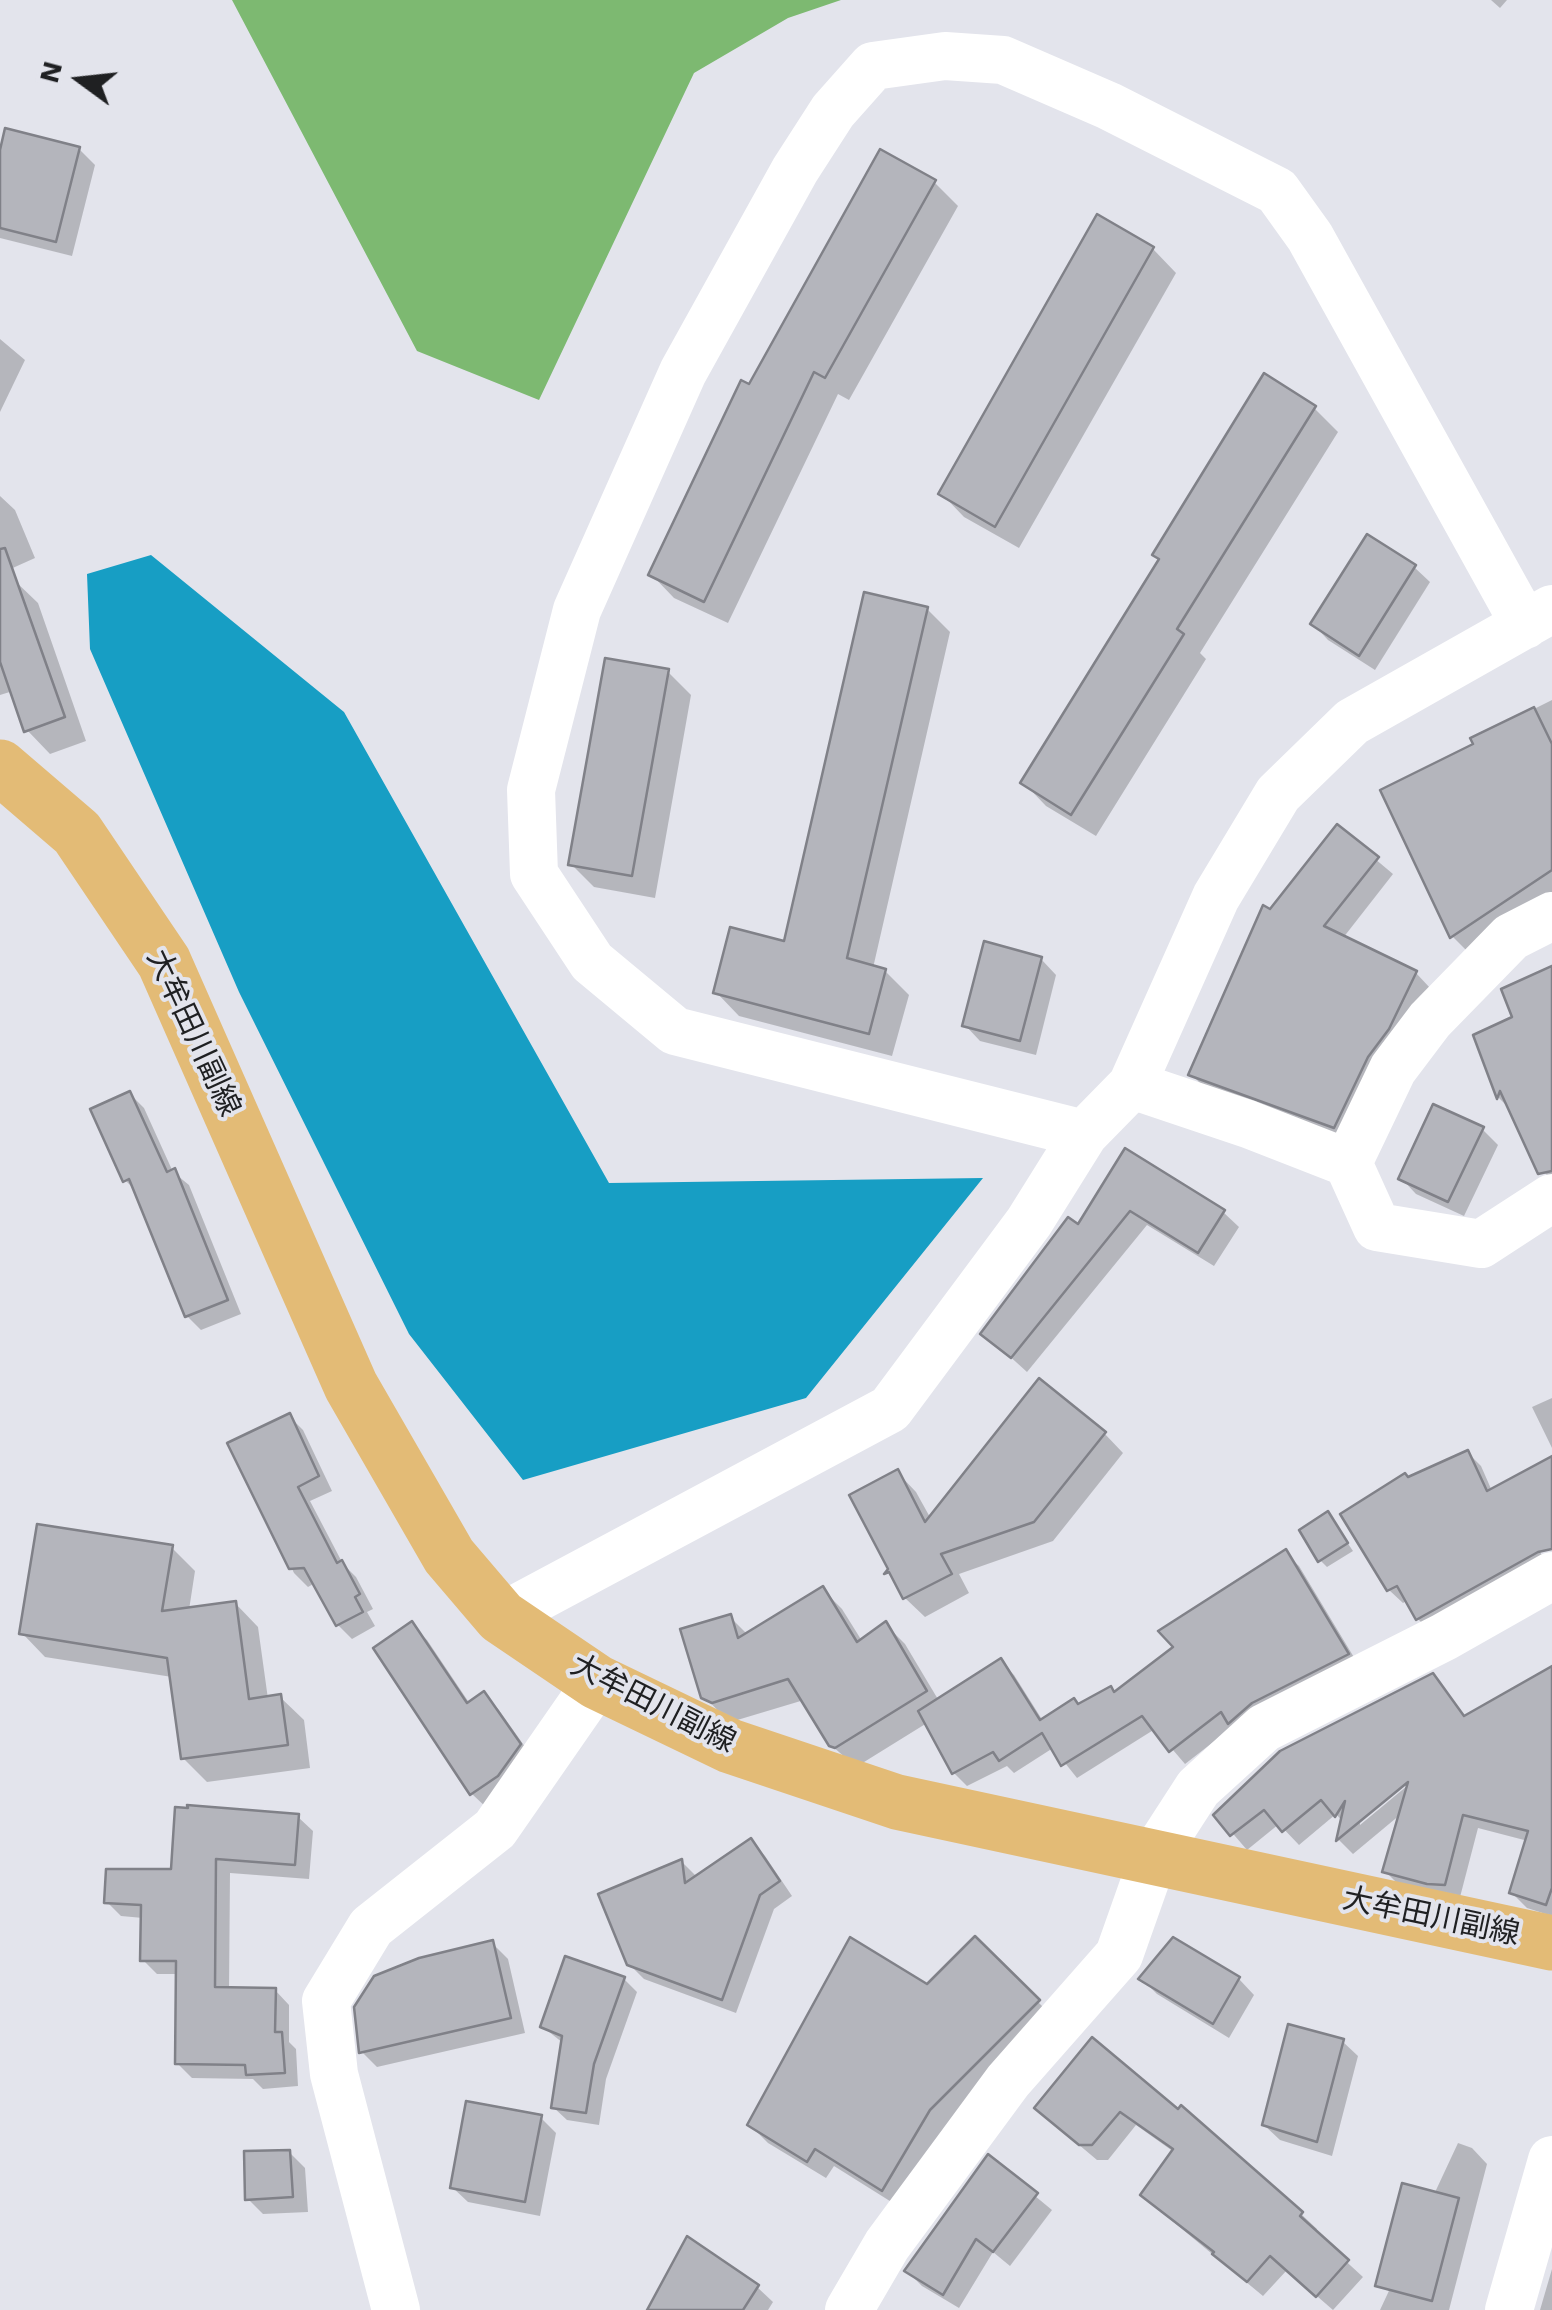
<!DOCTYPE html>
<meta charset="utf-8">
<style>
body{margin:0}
#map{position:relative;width:1552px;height:2310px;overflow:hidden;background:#e3e4ec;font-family:"Work Sans",sans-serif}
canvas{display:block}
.north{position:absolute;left:30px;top:30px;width:100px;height:100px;-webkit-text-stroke:8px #e3e4ec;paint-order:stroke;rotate:285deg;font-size:28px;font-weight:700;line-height:40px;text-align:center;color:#1f2022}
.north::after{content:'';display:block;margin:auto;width:35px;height:45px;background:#1f2022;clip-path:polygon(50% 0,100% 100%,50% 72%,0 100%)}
</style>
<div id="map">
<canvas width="1552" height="2310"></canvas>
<div class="north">N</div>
</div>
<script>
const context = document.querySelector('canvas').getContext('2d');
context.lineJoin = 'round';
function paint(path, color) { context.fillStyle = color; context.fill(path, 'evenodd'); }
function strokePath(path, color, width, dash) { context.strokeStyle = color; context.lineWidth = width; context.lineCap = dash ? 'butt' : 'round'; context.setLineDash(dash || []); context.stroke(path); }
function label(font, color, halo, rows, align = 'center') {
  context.font = font + ' "Work Sans","Noto Sans JP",sans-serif'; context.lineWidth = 8; context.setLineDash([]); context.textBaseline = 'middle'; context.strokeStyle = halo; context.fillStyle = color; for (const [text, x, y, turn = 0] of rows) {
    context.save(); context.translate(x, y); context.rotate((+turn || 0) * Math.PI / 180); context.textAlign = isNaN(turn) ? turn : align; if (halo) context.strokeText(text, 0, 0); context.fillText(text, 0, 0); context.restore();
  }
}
paint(new Path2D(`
 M232 0H841L788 18 694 73 539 400 417 351Z`), '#7db971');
paint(new Path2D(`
 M151 555 344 712 609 1183 983 1178 806 1398 523 1480 409 1334 239 992 90 649 87 574Z`), '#179ec4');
paint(new Path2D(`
 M1491 0H1507L1500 8Z
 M79 149 95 165 72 256 0 238V160Z
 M934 182 958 206 849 400 838 394 728 623 674 598 651 574 750 387Z
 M1098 218 1153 249 1176 273 1019 548 964 517 941 493Z
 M0 339 25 360 0 412Z
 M1314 408 1338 432 1200 653 1206 659 1096 836 1046 806 1023 782 1161 560Z
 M0 496 15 510 35 558 6 571 0 566Z
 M1414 567 1430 582 1375 670 1328 640 1313 624Z
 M14 580 38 603 86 741 50 754 27 730 13 691 0 695V585Z
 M927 609 950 632 873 968 885 971 909 995 892 1056 739 1016 716 992 786 944Z
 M668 672 691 695 655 898 594 887 571 864Z
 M1552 700V895L1468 952 1452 936 1477 745 1474 739Z
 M1337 827 1393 874 1343 938 1416 973 1431 989 1350 1142 1207 1090 1191 1074 1271 912Z
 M1041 959 1056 975 1036 1055 980 1041 965 1025Z
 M1552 973V1179H1551L1536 1164 1512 1111 1499 1098 1476 1036 1515 1019Z
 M130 1094 144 1108 173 1172 189 1185 241 1314 201 1330 187 1316 137 1192 125 1180Z
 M1482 1129 1498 1145 1464 1216 1416 1194 1401 1178Z
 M1126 1151 1223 1212 1239 1227 1214 1266 1147 1225 1027 1372 984 1333 1078 1228Z
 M1552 1398V1448L1532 1407Z
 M289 1416 303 1430 332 1491 310 1501 343 1564 356 1577 373 1609 367 1612 375 1626 352 1639 338 1625 315 1583 308 1587 294 1573 231 1444Z
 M1104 1433 1123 1453 1053 1541 959 1574 969 1593 925 1617 905 1598 888 1573 891 1570 897 1472 916 1492 931 1519Z
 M1468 1453 1481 1466 1492 1491 1513 1500 1548 1567 1431 1632 1418 1619 1408 1600 1403 1603 1389 1590 1409 1480Z
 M1328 1514 1353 1551 1327 1567 1320 1560Z
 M172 1548 195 1571 189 1610 235 1603 258 1627 268 1699 280 1697 304 1720 310 1768 207 1782 183 1758 172 1677 45 1657 22 1633Z
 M1285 1553 1299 1566 1361 1669 1234 1726 1185 1764 1155 1729 1077 1778 1053 1748 1014 1773 1007 1766 967 1786 954 1773 927 1723 856 1767 831 1745 804 1700 734 1721 724 1717 704 1696 730 1617 748 1635 822 1589 842 1609 862 1641 885 1624 905 1644 939 1701 1000 1661 1014 1675 1043 1721 1115 1694 1177 1647Z
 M411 1625 427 1640 470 1704 484 1694 499 1710 535 1761 488 1809 472 1794 376 1649Z
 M1552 1669V1916L1527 1908 1512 1893 1528 1841 1478 1828 1459 1901 1400 1886 1385 1871 1401 1814 1353 1854 1339 1840 1343 1822 1336 1814 1299 1845 1279 1824 1247 1850 1217 1815 1432 1676 1467 1718ZM1416 1773 1419 1776 1360 1825V1818Z
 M298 1817 313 1831 309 1879 230 1873 229 1990H275L289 2005V2042L296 2049 298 2086 263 2089 253 2079 192 2078 177 2063 179 1974H157L143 1960V1918L121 1916 107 1902Z
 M751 1842 765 1856 792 1896 774 1909 736 2013 644 1979 629 1964 682 1862 698 1878Z
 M975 1939 1056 2020 901 2208 834 2166 826 2178 768 2143 750 2125 928 1987Z
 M1174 1940 1239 1979 1254 1995 1229 2038 1157 1994 1142 1979Z
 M492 1943 508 1959 525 2033 377 2067 362 2052Z
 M624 1979 637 1992 606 2079 599 2125 567 2120 553 2107 563 2043 543 2027Z
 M1092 2041 1301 2214 1317 2229 1314 2232 1363 2277 1333 2310 1287 2270 1263 2296 1159 2210 1143 2195 1174 2152 1136 2125 1108 2160H1097L1053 2123Z
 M1342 2041 1358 2056 1332 2156 1280 2140 1264 2125Z
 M540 2117 556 2133 540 2216 468 2202 452 2187Z
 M1458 2143 1472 2148 1487 2164 1449 2310H1380Z
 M289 2152 305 2168 308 2212 263 2214 247 2198Z
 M989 2158 1052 2210 1010 2266 993 2252 959 2308 922 2286 907 2271Z
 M1552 2269V2310H1540Z
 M757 2287 773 2302 768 2310H650Z`), '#0003');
const building = new Path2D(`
 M5 128 80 147 56 242 0 228V150Z
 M880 149 936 180 825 378 814 372 704 602 648 575 741 380 749 384Z
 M1097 214 1154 247 995 527 938 494Z
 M1264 373 1316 406 1177 629 1184 634 1071 815 1020 783 1159 559 1152 555Z
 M1367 534 1416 565 1359 656 1310 624Z
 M5 548 65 717 24 732 0 662V549Z
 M864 592 928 607 847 958 886 969 869 1034 713 993 730 927 784 941Z
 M605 658 669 669 632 876 568 865Z
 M1534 707 1552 744V870L1450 938 1380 790 1473 744 1470 738Z
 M1337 824 1379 857 1324 926 1417 971 1389 1029 1368 1057 1334 1128 1188 1075 1263 905 1270 909Z
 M984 941 1042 957 1020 1041 962 1026Z
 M1552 966V1171L1538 1174 1500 1091 1497 1099 1473 1035 1512 1017 1501 989Z
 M130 1091 167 1172 175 1168 228 1300 185 1317 129 1179 123 1182 90 1109Z
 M1433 1104 1484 1127 1448 1202 1398 1179Z
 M1125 1148 1225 1210 1198 1253 1130 1211 1011 1358 980 1334 1068 1217 1078 1224Z
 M1039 1378 1106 1432 1034 1522 941 1554 952 1574 903 1599 889 1572 884 1574 888 1569 849 1495 898 1469 925 1522Z
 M290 1413 319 1476 298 1487 337 1563 342 1560 360 1594 355 1597 363 1612 336 1626 304 1568 289 1569 227 1443Z
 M1468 1450 1487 1491 1552 1456V1549L1538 1552 1416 1620 1397 1586 1387 1591 1340 1514 1405 1473 1408 1477Z
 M1328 1511 1348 1543 1318 1562 1299 1530Z
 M37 1524 173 1545 162 1611 236 1601 249 1699 281 1694 288 1745 181 1759 167 1658 19 1634Z
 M1286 1549 1349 1654 1252 1703 1228 1724 1221 1712 1169 1752 1142 1716 1061 1766 1042 1733 999 1761 993 1752 952 1774 918 1711 1001 1658 1040 1720 1074 1698 1078 1704 1111 1686 1114 1692 1173 1647 1158 1631Z
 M823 1586 857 1642 886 1621 927 1691 835 1748 829 1746 788 1679 712 1703 701 1698 680 1629 731 1614 738 1638Z
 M412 1621 467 1703 484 1691 521 1744 498 1776 470 1795 373 1648Z
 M1552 1666V1888L1546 1905 1509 1893 1528 1831 1463 1815 1445 1885 1427 1884 1382 1872 1408 1782 1336 1841 1345 1801 1335 1817 1321 1800 1282 1832 1264 1810 1230 1836 1213 1815 1280 1751 1433 1673 1464 1716Z
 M187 1805 299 1814 295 1865 216 1859 215 1987 276 1988 275 2032H282L285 2073 246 2075 245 2065 175 2064 176 1961H140L141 1905 104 1903 106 1869H171L175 1807 188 1808Z
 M751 1838 780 1881 760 1895 722 2000 627 1965 598 1894 682 1859 685 1883Z
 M975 1936 1040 2000 930 2110 882 2191 815 2149 807 2162 747 2125 850 1937 927 1984Z
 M1173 1937 1240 1977 1213 2024 1138 1979Z
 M493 1940 511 2018 359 2053 354 2007 374 1976 419 1958Z
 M565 1956 625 1977 594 2064 586 2113 551 2108 562 2036 540 2027Z
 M1288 2024 1344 2039 1317 2142 1262 2125Z
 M1092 2037 1178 2109 1181 2105 1303 2212 1300 2216 1349 2260 1316 2297 1270 2256 1247 2282 1212 2254 1214 2252 1140 2195 1173 2149 1120 2112 1092 2145H1079L1034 2108Z
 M466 2101 542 2115 525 2202 450 2188Z
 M290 2150 293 2197 245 2200 244 2151Z
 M988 2154 1038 2193 993 2252 976 2239 943 2295 904 2271Z
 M1402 2183 1459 2198 1432 2301 1375 2286Z
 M687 2236 759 2285 743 2310H647Z`);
paint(building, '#b4b5bc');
strokePath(building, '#808188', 2.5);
strokePath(new Path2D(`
 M1132 1085 1248 1124 1348 1163 1377 1227 1481 1244 1552 1198
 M1084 1134 675 1031 592 962 534 874 531 790 577 610 683 372 795 170 833 111 873 66 945 56 1003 60 1109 106 1277 191 1310 237 1525 625
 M1348 1163 1393 1069 1430 1020 1511 937 1552 916
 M501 1617 890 1409 1029 1222 1084 1134 1132 1085 1216 897 1278 794 1352 722 1552 609
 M396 2310 334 2074 326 2001 371 1927 495 1829 597 1682
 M849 2310 887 2245 1008 2081 1119 1955 1154 1856 1198 1788 1264 1728 1444 1637 1552 1576
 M1509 2310 1552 2160`), '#fff', 48);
strokePath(new Path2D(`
 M0 767 77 833 164 962 351 1386 449 1556 501 1617 597 1682 730 1746 897 1802 1552 1943`), '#e3bb76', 55);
label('30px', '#1f2022', '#e3e4ec', [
 ["大牟田川副線",193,1033,65],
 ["大牟田川副線",653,1704,27],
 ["大牟田川副線",1431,1917,12]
]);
</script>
